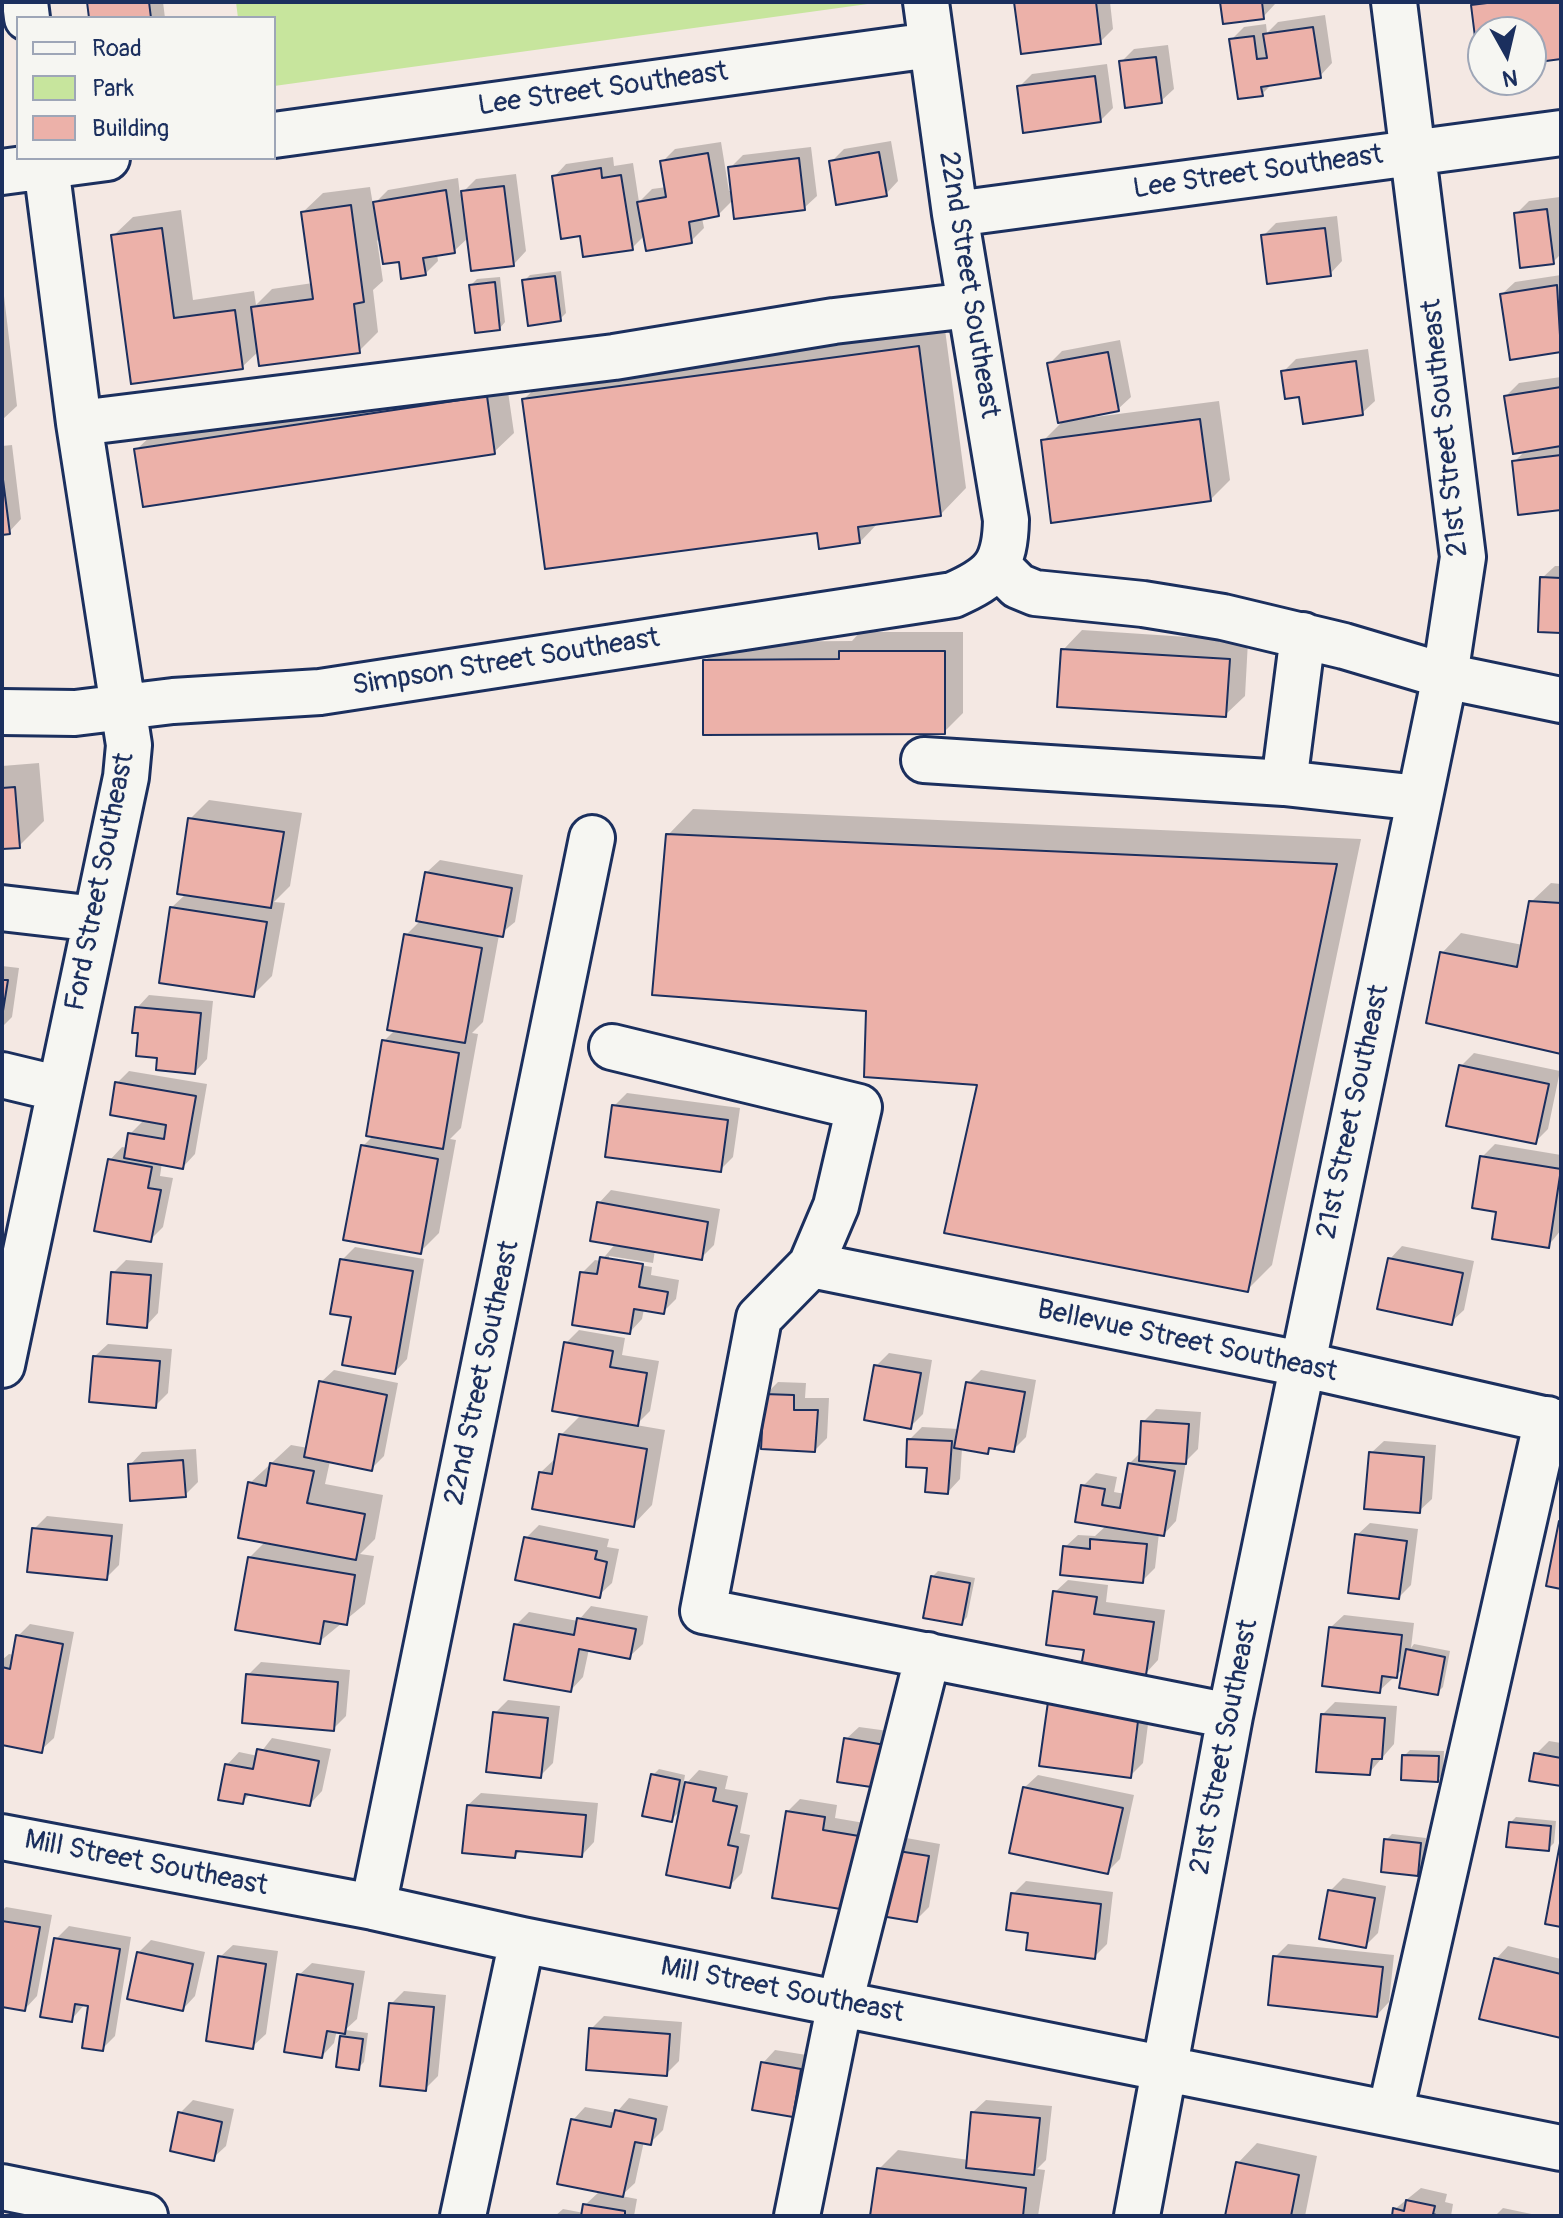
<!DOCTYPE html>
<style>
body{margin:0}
#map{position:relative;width:1563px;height:2218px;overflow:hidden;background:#f4e8e3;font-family:Pangolin,sans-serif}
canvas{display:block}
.frame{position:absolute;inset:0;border:4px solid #1b2f5e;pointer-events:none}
.legend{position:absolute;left:16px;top:16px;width:260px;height:144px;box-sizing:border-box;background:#f6f6f2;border:2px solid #9ea6b7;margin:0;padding:10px 14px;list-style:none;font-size:24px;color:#1b2f5e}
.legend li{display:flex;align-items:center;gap:16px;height:40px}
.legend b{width:40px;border:2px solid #9ea6b7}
.north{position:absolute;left:1467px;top:16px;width:80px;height:80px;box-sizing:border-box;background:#f6f6f2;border:2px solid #9ea6b7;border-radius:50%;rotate:172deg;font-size:22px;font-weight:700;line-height:32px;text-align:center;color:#1b2f5e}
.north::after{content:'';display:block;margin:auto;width:28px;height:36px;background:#1b2f5e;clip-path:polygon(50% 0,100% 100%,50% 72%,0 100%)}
</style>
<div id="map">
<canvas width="1563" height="2218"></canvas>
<div class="frame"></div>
<ul class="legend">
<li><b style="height:10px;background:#f6f6f2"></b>Road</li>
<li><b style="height:22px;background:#c7e59d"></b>Park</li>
<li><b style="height:22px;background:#ecb1a9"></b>Building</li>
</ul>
<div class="north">N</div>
</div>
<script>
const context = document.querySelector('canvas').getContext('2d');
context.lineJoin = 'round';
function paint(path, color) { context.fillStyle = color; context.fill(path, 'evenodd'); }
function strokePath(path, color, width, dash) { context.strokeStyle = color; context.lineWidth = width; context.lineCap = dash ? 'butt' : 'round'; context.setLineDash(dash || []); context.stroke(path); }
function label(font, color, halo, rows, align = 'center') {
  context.font = font + ' Pangolin,sans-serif'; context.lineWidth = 7; context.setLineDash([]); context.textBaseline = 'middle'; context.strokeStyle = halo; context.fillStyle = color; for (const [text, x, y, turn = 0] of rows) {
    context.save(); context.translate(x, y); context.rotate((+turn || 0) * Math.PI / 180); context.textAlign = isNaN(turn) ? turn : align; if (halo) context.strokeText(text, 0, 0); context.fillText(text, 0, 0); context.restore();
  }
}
paint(new Path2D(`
 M236 2H882L274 86V18H238Z`), '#c7e59d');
paint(new Path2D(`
 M89 2H163L165 18H91Z
 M1016 2H1110L1113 29 1100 42Z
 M1222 2H1275V4L1263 17Z
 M1325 15 1332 63 1320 76 1273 83 1262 94 1231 40 1244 27 1266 24 1267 33 1278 22Z
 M1168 45 1174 89 1161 101 1121 62 1134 49Z
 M1107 64 1113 108 1100 121 1019 87 1032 74Z
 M891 141 898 181 886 194 831 162 844 149Z
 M721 142 729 191H733L730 168 743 155 811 147 817 196 804 208 734 199 718 215 702 218 704 228 691 241 645 235 632 248 582 234 554 177 566 164 613 157 614 166 633 163 639 202 652 189 667 187 662 162 675 149Z
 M516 174 526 251 514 264 469 237 454 251 437 254 438 261 425 274 401 260 377 240 383 281 373 290 378 332 359 351H259L242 367 133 382 113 236 133 217 181 210 193 300 254 291 256 305 272 289 313 283 303 212 323 193 370 187 373 205 388 190 458 178 460 195 476 179Z
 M1560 197 1561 254 1553 262 1516 214 1529 201Z
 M1337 216 1342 261 1330 274 1263 236 1276 223Z
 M561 271 566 313 560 319 524 281 530 275Z
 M1561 275V350L1512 358 1502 294 1515 282Z
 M500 277 505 322 500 328 471 285 477 279Z
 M2 279 17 406 2 420Z
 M944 322 966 488 941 514 879 522 860 542 818 531 524 399 550 374Z
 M1120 340 1131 397 1118 409 1094 414 1095 417 1219 401 1230 480 1210 500 1043 441 1065 419 1049 364 1062 351Z
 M1368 349 1375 401 1362 413 1301 394 1283 372 1296 359Z
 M1561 377V508L1514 462 1526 450 1506 396 1519 383Z
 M506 378 514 433 494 452 136 450 156 431Z
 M12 445 21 519 9 532H2V446Z
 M1555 566H1561V631L1542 578Z
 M1082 630 1248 641 1245 696 1225 715 1063 650Z
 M860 632H963V713L944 732 705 661 724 642 852 641Z
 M39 763 44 821 19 846 2 847V766Z
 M209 800 302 813 290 886 274 902 285 903 272 976 253 995 171 908 187 893 190 819Z
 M693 809 1361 839 1272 1265 1247 1290 979 1084 868 1009 668 835Z
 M440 860 523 875 515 922 499 935 483 1022 472 1033 478 1034 461 1128 450 1139 456 1140 439 1233 420 1252 363 1146 373 1136 384 1041 396 1029 406 935 421 920 427 872Z
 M1551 883 1561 884V1052L1442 953 1461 933 1523 945 1531 902Z
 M2 966 19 968 12 1017 2 1027Z
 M149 995 213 1001 207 1059 195 1072 160 1056 140 1032 137 1008Z
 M1474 1053 1560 1071 1548 1129 1535 1142 1461 1066Z
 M129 1071 207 1084 195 1154 183 1167 162 1163 160 1176 173 1178 163 1227 150 1240 110 1160 122 1147 128 1148 130 1134 145 1119 117 1083Z
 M627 1093 740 1108 733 1157 720 1170 614 1106Z
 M1495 1144 1561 1155V1230L1548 1246 1482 1157Z
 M611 1190 720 1209 714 1245 701 1258 655 1250 653 1263 609 1256V1260L652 1267 651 1275 679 1280 676 1299 663 1312 644 1309 642 1319 630 1332 582 1273 595 1260 601 1261 616 1243 599 1203Z
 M1402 1246 1474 1261 1464 1310 1451 1322 1390 1259Z
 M355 1247 424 1259 407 1359 395 1372 353 1315 342 1260Z
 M126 1260 163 1263 158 1313 146 1326 113 1273Z
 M579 1330 625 1338 622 1355 659 1361 650 1411 636 1425 665 1430 652 1505 633 1525 540 1473 558 1456 561 1435 582 1414 566 1343Z
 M108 1344 172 1349 168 1393 155 1406 95 1356Z
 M889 1353 932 1360 923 1414 910 1427 876 1366Z
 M334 1370 398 1383 384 1456 371 1469 330 1461 325 1484 383 1495 375 1539 360 1554 374 1556 365 1604 319 1642 250 1557 266 1541 250 1483 291 1445 308 1448 321 1382Z
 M981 1370 1036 1380 1026 1437 1013 1450 993 1447 987 1452 962 1448 960 1479 948 1492 909 1440 922 1427 959 1429 968 1383Z
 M778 1382 806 1383 805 1398H829L827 1438 815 1450 766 1394Z
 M1156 1409 1201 1412 1198 1449 1186 1461 1176 1521 1164 1534 1159 1533 1155 1568 1142 1581 1065 1547 1078 1535 1095 1536 1107 1525 1083 1486 1096 1473 1117 1477 1114 1492 1125 1494 1130 1463 1141 1452 1143 1422Z
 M1384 1441 1436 1445 1432 1499 1419 1511 1371 1453Z
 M196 1449 198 1482 185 1495 130 1465 142 1452Z
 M47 1516 123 1524 119 1565 106 1578 34 1529Z
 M1370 1523 1418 1529 1411 1585 1399 1597 1357 1535Z
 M539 1525 609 1539 607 1547 619 1549 612 1583 599 1595 526 1538Z
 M938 1571 975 1578 967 1617 962 1623 932 1577Z
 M1068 1580 1108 1585 1106 1602 1165 1610 1158 1660 1146 1673 1086 1648 1055 1592Z
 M591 1606 648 1616 643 1644 630 1656 589 1649 583 1677 571 1690 516 1625 529 1612 578 1621Z
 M1344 1615 1414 1623 1411 1648 1414 1644 1450 1651 1443 1687 1437 1693 1405 1667 1379 1691 1331 1627Z
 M30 1624 74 1632 54 1738 41 1750 2 1743V1660L9 1654 14 1655 18 1636Z
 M261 1662 350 1670 346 1716 333 1729 248 1675Z
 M508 1700 560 1706 553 1763 540 1776 495 1713Z
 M1151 1701 1143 1763 1130 1776 1042 1765Z
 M1335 1702 1397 1706 1394 1744 1369 1773 1323 1714Z
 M859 1727 903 1733 897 1775 846 1739Z
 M272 1738 331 1749 322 1791 310 1804 251 1793 242 1802 227 1765 239 1752 258 1756Z
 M1549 1741 1561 1743V1784L1536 1754Z
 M1410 1750 1444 1751 1443 1774 1437 1780 1404 1756Z
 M659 1769 685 1775 683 1787 699 1770 728 1776 725 1789 748 1793 740 1833 750 1835 742 1873 729 1886 681 1810 671 1820 653 1775Z
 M1038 1775 1134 1795 1120 1859 1108 1871 1025 1787Z
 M481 1793 598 1803 594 1842 582 1855 521 1850 515 1856 468 1805Z
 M800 1799 837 1805 835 1818 876 1825 865 1896 787 1812Z
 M1516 1817 1556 1821 1554 1843 1548 1849 1510 1823Z
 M1392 1834 1426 1838 1423 1868 1417 1874 1386 1840Z
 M895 1836 940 1844 929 1907 916 1920Z
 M1343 1878 1386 1886 1378 1933 1365 1946 1330 1891Z
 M1026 1881 1113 1892 1107 1944 1094 1957 1030 1931 1013 1894Z
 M6 1907 52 1915 37 1996 25 2009 2 2005V1911Z
 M69 1926 131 1937 115 2036 102 2049 91 2005 85 2004 71 2020 56 1939Z
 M151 1940 205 1952 195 1996 183 2009 138 1953Z
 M1288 1944 1394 1955 1389 2002 1377 2015 1275 1957Z
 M233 1945 278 1951 266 2034 253 2046 220 1957Z
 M1508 1946 1561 1959V2036L1496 1959Z
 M312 1963 365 1971 357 2019 345 2030 368 2033 364 2062 358 2068 342 2037 346 2032 337 2030 334 2043 322 2056 299 1975Z
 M404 1991 446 1995 438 2076 425 2089 391 2004Z
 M604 2016 682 2022 679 2061 666 2074 591 2029Z
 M775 2050 813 2056 805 2102 792 2115 763 2063Z
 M629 2098 668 2106 663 2130 650 2143 644 2141 635 2183 621 2196 637 2199 634 2216H555L563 2209 584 2213 585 2205 600 2191 573 2120 585 2107 616 2113Z
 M193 2100 234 2109 226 2146 213 2158 180 2113Z
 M986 2100 1052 2106 1046 2160 1037 2169 1045 2170 1038 2216H872L879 2169 898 2150 969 2160 973 2112Z
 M1257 2143 1317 2156 1305 2216H1227L1238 2163Z
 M1421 2188 1447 2194 1445 2202 1453 2204 1451 2216H1394L1395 2209Z
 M1503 2208 1541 2216H1495Z`), '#0003');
const building = new Path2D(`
 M87 2H149L151 18H89Z
 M1014 2H1096L1101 44 1021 54Z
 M1220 2H1262L1264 19 1223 24Z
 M1495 2H1561V59L1531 63V32H1483V69H1479L1471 5Z
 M1313 27 1321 78 1261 87 1263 96 1238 99 1229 39 1254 36 1257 59 1267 58 1263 34Z
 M1156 57 1162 103 1125 108 1119 61Z
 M1095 76 1101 122 1023 133 1017 86Z
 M879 152 887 196 836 205 829 161Z
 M708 153 719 216 689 222 692 243 646 251 637 202 666 197 660 161Z
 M799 158 805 210 734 219 728 167Z
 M601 168 602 178 621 175 633 250 583 257 580 236 561 239 552 176Z
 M504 186 514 266 471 271 461 191Z
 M446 190 455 253 423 258 426 275 401 279 399 262 383 264 373 202Z
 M351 205 364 302 354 304 360 353 259 366 251 307 313 299 301 212Z
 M1547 209 1554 264 1520 268 1514 213Z
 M162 228 174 318 235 310 243 369 131 384 111 235Z
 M1325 228 1331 276 1267 284 1261 235Z
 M555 276 561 321 528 326 522 280Z
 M495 282 500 330 475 333 469 285Z
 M1557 285 1561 352 1510 360 1500 294Z
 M919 346 941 516 858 527 860 543 819 549 817 533 545 569 522 399Z
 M1108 352 1119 411 1058 423 1047 363Z
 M1356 361 1363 415 1303 424 1299 397 1285 399 1281 371Z
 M1561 387V446L1513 454 1504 396Z
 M487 396 495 454 143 507 134 449Z
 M1200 419 1211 501 1051 523 1041 440Z
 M1561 455V510L1518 515 1512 461Z
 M2 472 10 534 2 535Z
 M1540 577 1561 578V633L1538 632Z
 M1061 649 1230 659 1226 717 1057 707Z
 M839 651H945V734L703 735V660L839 659Z
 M15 787 20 848 2 849V788Z
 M188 818 284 832 271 908 177 894Z
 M666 834 1337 864 1248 1292 944 1233 977 1085 864 1077 866 1011 652 995Z
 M425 872 512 888 503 937 416 921Z
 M1529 901 1561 903V1054L1426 1023 1440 952 1517 967Z
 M170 907 267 922 254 997 159 983Z
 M404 934 482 948 465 1043 387 1030Z
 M2 980H8L2 1017Z
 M135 1007 201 1013 195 1074 156 1070 157 1058 136 1056 138 1033H132Z
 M382 1040 459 1053 443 1149 366 1136Z
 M1459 1065 1549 1084 1536 1144 1446 1126Z
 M115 1082 196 1096 183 1169 124 1158 128 1133 164 1139 166 1125 110 1115Z
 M612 1105 728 1120 721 1172 605 1157Z
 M361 1145 438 1159 421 1254 343 1240Z
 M1480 1156 1561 1169 1549 1248 1492 1239 1496 1212 1472 1208Z
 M108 1159 152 1167 148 1188 161 1190 151 1242 94 1231Z
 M597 1202 708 1222 702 1260 590 1241Z
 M600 1257 643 1264 639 1287 668 1292 664 1314 634 1309 630 1334 572 1325 580 1272 597 1274Z
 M1388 1258 1463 1273 1452 1325 1377 1309Z
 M340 1259 413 1271 395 1374 342 1365 351 1317 330 1314Z
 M111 1272 151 1275 147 1328 107 1324Z
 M564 1342 613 1351 610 1367 647 1373 638 1426 552 1411Z
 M93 1356 160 1361 156 1408 89 1402Z
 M874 1365 921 1373 911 1429 864 1420Z
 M319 1381 387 1395 372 1471 304 1457Z
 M966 1382 1025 1392 1014 1452 989 1448 988 1454 954 1448Z
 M764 1394 794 1395V1410H818L815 1452 761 1449Z
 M1141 1421 1189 1424 1186 1464 1139 1461Z
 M559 1434 647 1449 634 1527 532 1509 539 1472 552 1474Z
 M907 1439 952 1441 948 1494 925 1492 927 1468 906 1467Z
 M1369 1452 1424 1457 1420 1513 1364 1509Z
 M183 1460 186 1497 130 1501 128 1464Z
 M270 1463 314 1471 307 1503 365 1514 356 1560 238 1538 248 1482 266 1486Z
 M1128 1463 1175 1471 1164 1536 1075 1522 1081 1485 1105 1489 1102 1505 1120 1508Z
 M1559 1521H1561V1589L1546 1586Z
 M32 1528 112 1536 107 1580 27 1572Z
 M1355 1534 1407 1541 1399 1599 1348 1593Z
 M524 1537 597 1551 595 1559 607 1562 600 1598 515 1580Z
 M1090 1539 1147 1544 1143 1583 1060 1575 1063 1546 1090 1549Z
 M248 1557 355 1575 347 1625 324 1621 320 1644 235 1630Z
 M931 1576 970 1583 962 1625 923 1618Z
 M1053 1591 1097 1597 1094 1614 1154 1622 1146 1675 1081 1667 1084 1650 1046 1645Z
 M577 1618 636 1629 630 1659 579 1649 571 1692 504 1680 514 1624 574 1635Z
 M1329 1627 1402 1635 1397 1678 1382 1676 1380 1693 1322 1686Z
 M16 1635 63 1644 42 1753 2 1745V1667L10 1669Z
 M1406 1649 1445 1657 1438 1695 1399 1688Z
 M246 1674 338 1682 334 1731 242 1723Z
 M1048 1702 1139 1713 1131 1778 1039 1766Z
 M493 1712 548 1718 541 1778 486 1772Z
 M1321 1714 1385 1718 1382 1759H1372L1370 1775 1316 1772Z
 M844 1738 891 1746 885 1789 837 1782Z
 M257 1749 319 1761 310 1806 245 1794 243 1804 218 1800 225 1764 253 1769Z
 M1534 1753 1561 1758V1786L1529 1781Z
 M1402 1755 1439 1756 1438 1782 1401 1780Z
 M651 1774 680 1780 672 1822 642 1816Z
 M685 1782 716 1788 713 1801 737 1806 728 1845 738 1847 730 1888 666 1875Z
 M1023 1787 1123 1808 1108 1874 1009 1853Z
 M467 1805 586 1815 582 1857 516 1851 515 1858 462 1853Z
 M786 1811 825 1817 823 1830 865 1837 853 1911 772 1898Z
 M1509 1822 1551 1826 1549 1851 1506 1847Z
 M1561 1838V1927L1545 1924Z
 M1384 1839 1421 1843 1418 1876 1381 1872Z
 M880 1848 929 1856 917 1922 869 1914Z
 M1328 1890 1375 1898 1366 1948 1319 1939Z
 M1011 1893 1101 1904 1095 1959 1026 1950 1028 1933 1006 1930Z
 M2 1921 40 1927 25 2011 2 2007Z
 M54 1938 120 1949 103 2051 82 2048 88 2006 75 2004 72 2022 40 2017Z
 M137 1952 193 1964 183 2011 127 1999Z
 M218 1956 266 1964 253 2049 206 2041Z
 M1273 1956 1383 1967 1377 2017 1268 2005Z
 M1494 1958 1561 1974V2038L1479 2019Z
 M297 1974 353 1984 345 2034 327 2031 322 2058 284 2052Z
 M389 2003 434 2007 426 2091 380 2086Z
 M589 2028 670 2034 667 2076 586 2070Z
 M340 2036 363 2039 359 2070 336 2067Z
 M761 2062 801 2069 793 2117 752 2110Z
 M615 2110 656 2119 651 2145 635 2142 623 2197 557 2184 571 2119 611 2127Z
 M178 2112 222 2122 214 2161 170 2151Z
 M971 2112 1040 2118 1034 2175 966 2168Z
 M1236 2162 1299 2175 1291 2216H1225Z
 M877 2168 1026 2188 1023 2216H870Z
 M1406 2200 1435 2206 1433 2214 1439 2216H1392L1393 2208 1404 2211Z
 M583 2204 625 2211V2216H581Z`);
paint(building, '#ecb1a9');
strokePath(building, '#1b2f5e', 2);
const minor = new Path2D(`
 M25 2 27 18
 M274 135 931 45
 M2 172 107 158
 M955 214 1561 133
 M79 423 614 357 834 321 970 305
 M998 566 1018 586 1035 593 1143 604 1223 617 1344 646 1445 676 1561 700
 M2 712 75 713 173 701 320 692 953 595C994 577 1005 565 1006 520L955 214 926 2
 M924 760 1284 783 1419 798
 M1284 783 1303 635
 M2 908 96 919
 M612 1047 859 1107 836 1206 811 1265 759 1318 703 1611 1230 1716
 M2 1075 60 1089
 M811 1265 1301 1364 1561 1423
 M2 1365 126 777 129 745 79 423 45 158
 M2 1837 373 1907 522 1940 1561 2148
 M373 1907 592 838
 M1390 2113 1547 1419
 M2 2187 145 2216
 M463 2216 522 1940
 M797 2216 840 2003 928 1655
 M1137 2216 1230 1716 1445 676 1463 557 1394 2`);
strokePath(minor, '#1b2f5e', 50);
strokePath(minor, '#f6f6f2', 44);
label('28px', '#1b2f5e', '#f6f6f2', [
 ["Lee Street Southeast",603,90,-8],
 ["Lee Street Southeast",1258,173,-8],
 ["22nd Street Southeast",968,285,81],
 ["21st Street Southeast",1446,428,-96],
 ["Simpson Street Southeast",506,663,-9],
 ["Ford Street Southeast",101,882,-79],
 ["21st Street Southeast",1354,1112,-78],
 ["Bellevue Street Southeast",1187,1342,12],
 ["22nd Street Southeast",483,1373,-78],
 ["21st Street Southeast",1225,1747,-79],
 ["Mill Street Southeast",146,1864,11],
 ["Mill Street Southeast",782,1991,11]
]);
</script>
